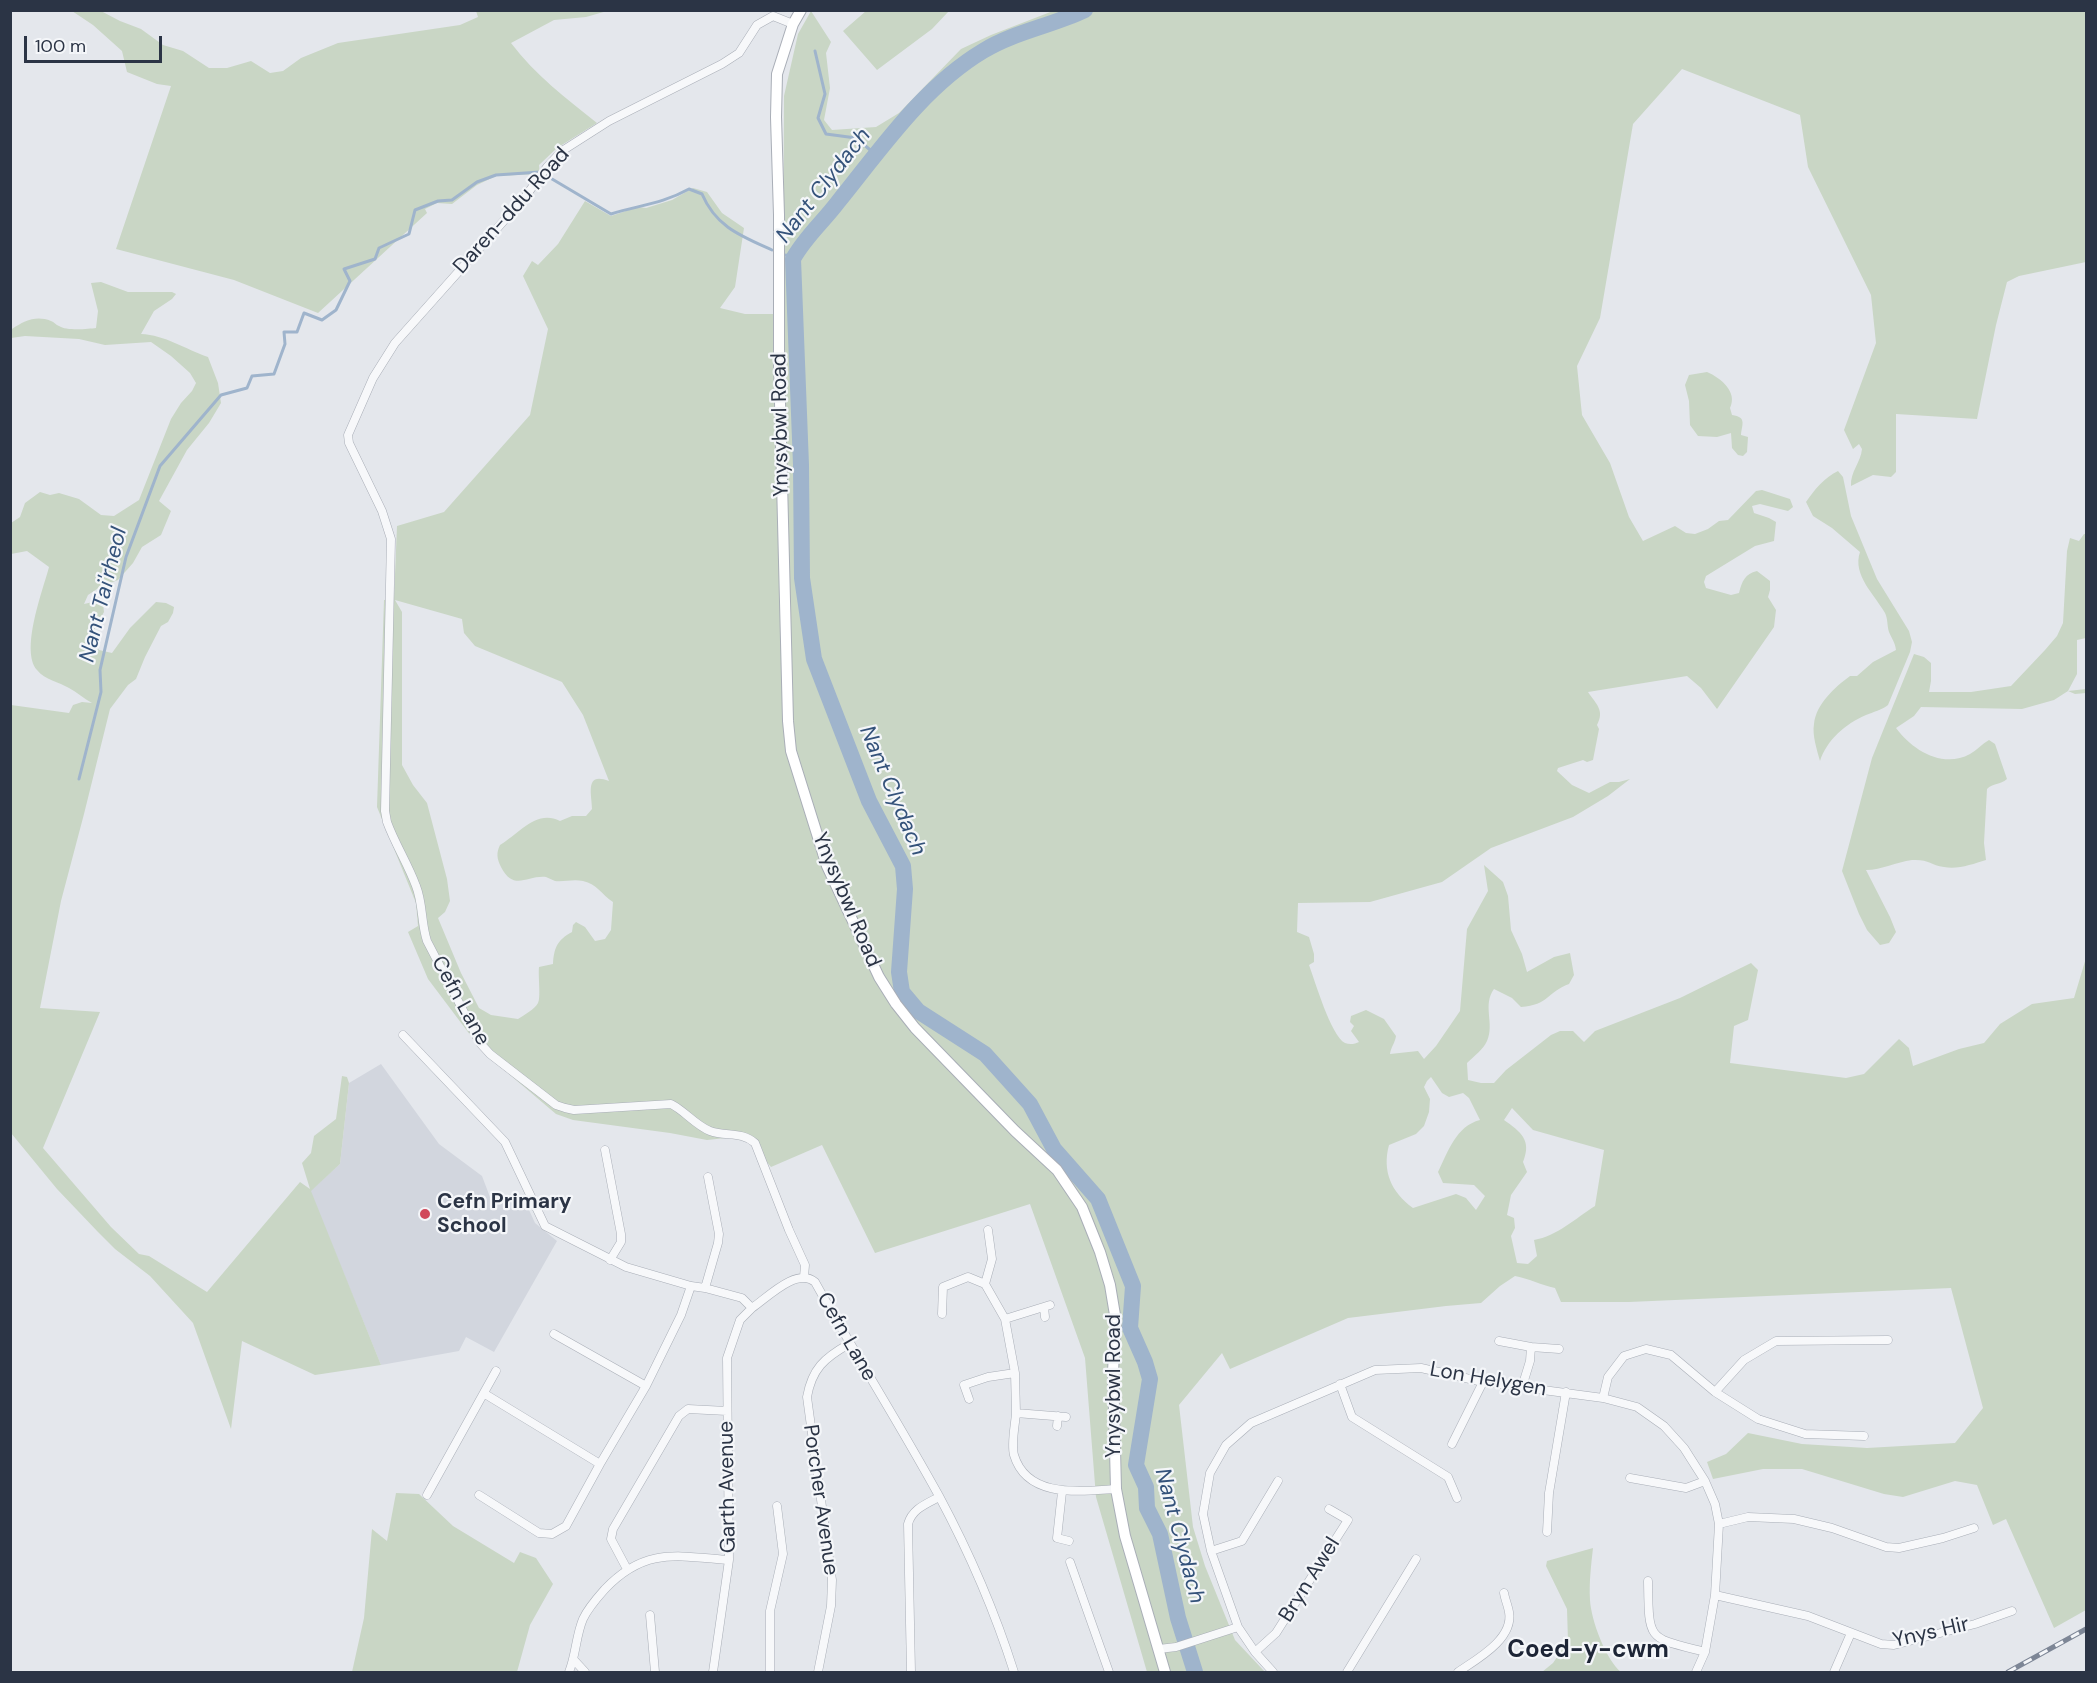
<!DOCTYPE html>
<style>
body{margin:0}
#map{position:relative;width:2097px;height:1683px;overflow:hidden;background:#e4e7ec;font-family:"DM Sans",sans-serif}
canvas{display:block}
.frame{position:absolute;inset:0;border:12px solid #2b3445;pointer-events:none}
.scale{position:absolute;left:24px;top:36px;width:138px;height:27px;box-sizing:border-box;border:3px solid #2b3445;border-top:0;padding-left:8px;font-size:18px;line-height:21px;white-space:nowrap;color:#2b3445;-webkit-text-stroke:4px #f4f6f9;paint-order:stroke}
</style>
<div id="map">
<canvas width="2097" height="1683"></canvas>
<div class="frame"></div>
<div class="scale">100 m</div>
</div>
<script>
const context = document.querySelector('canvas').getContext('2d');
context.lineJoin = 'round';
function paint(path, color) { context.fillStyle = color; context.fill(path, 'evenodd'); }
function strokePath(path, color, width, dash) { context.strokeStyle = color; context.lineWidth = width; context.lineCap = dash ? 'butt' : 'round'; context.setLineDash(dash || []); context.stroke(path); }
function label(font, color, halo, rows, align = 'center') {
  context.font = font + ' "DM Sans",sans-serif'; context.lineWidth = 4.5; context.setLineDash([]); context.textBaseline = 'middle'; context.strokeStyle = halo; context.fillStyle = color; for (const [text, x, y, turn = 0] of rows) {
    context.save(); context.translate(x, y); context.rotate((+turn || 0) * Math.PI / 180); context.textAlign = isNaN(turn) ? turn : align; if (halo) context.strokeText(text, 0, 0); context.fillText(text, 0, 0); context.restore();
  }
}
paint(new Path2D(`
 M381 1064 439 1144 482 1176 493 1205 524 1199 535 1223 557 1241 494 1352 466 1337 459 1351 381 1365 310 1191 340 1164 349 1083Z`), '#d2d6de');
paint(new Path2D(`
 M72 11H101L120 21 141 29 163 45 183 51 209 68H227L251 61 270 73 283 71 301 58 338 43 460 25 478 17 476 11H607L586 17 554 20 511 43C535 75 566 98 597 123L557 148 539 165 540 174 496 176 477 185 452 204 437 203 425 209 427 213 318 313 234 280 116 249 171 86 157 84 127 72 122 51 93 25Z
 M811 11 831 42 826 53 830 88 824 120 832 130 876 127 899 113 961 49 991 35 1053 11H2086V262L2019 276 2007 282 1996 325 1977 419 1896 414V472L1891 477 1873 475 1851 486C1850 472 1861 462 1862 449L1859 444 1853 449 1844 430 1876 343 1871 295 1808 167 1800 115 1682 69 1633 124 1600 318 1577 366 1582 415 1610 463 1629 517 1643 541 1675 526 1686 533 1695 534 1708 529 1719 521 1728 520 1756 491 1762 490 1790 499 1793 507 1788 511 1760 504 1752 506 1754 513 1769 518 1776 522 1774 541 1755 546 1706 576 1704 582 1706 588 1731 595 1739 593C1742 581 1745 574 1757 571L1770 581V590L1768 597 1776 610 1774 627 1717 709 1701 688 1687 676 1588 692C1596 704 1605 710 1597 725L1599 729 1593 760 1587 762 1583 760 1558 768 1557 771 1572 785 1589 793 1610 782H1619L1630 779 1608 796 1573 817 1491 848 1442 882 1370 902 1298 903 1297 932 1309 937 1314 954V962L1309 965C1315 981 1331 1036 1345 1043 1350 1045 1355 1044 1359 1042L1351 1031 1354 1026 1350 1022 1351 1016 1366 1010 1384 1019 1396 1036C1395 1043 1391 1047 1390 1054L1418 1051 1424 1059 1436 1046 1460 1011 1467 929 1488 891 1484 865 1503 882 1508 896 1511 930 1522 954 1527 972 1554 957 1570 953 1574 975 1569 984C1547 992 1549 1005 1521 1007L1512 998 1494 989C1482 1005 1495 1024 1487 1041 1483 1050 1474 1056 1467 1063L1468 1080 1481 1083H1494L1506 1070 1551 1035 1560 1031H1573L1584 1042 1595 1031 1680 998 1751 963 1758 970 1748 1020 1734 1026 1730 1063 1846 1078 1864 1074 1899 1039 1909 1048 1913 1066 1959 1049 1984 1043 2000 1024 2032 1004 2074 998 2086 958V1610L2054 1628 2006 1519 1993 1525 1977 1485 1955 1481 1903 1497 1884 1494 1802 1469H1763L1713 1479 1707 1462 1726 1454 1748 1433 1802 1444 1867 1448 1955 1443 1983 1408 1951 1288 1629 1302H1561L1555 1288C1541 1285 1530 1279 1515 1276L1500 1286 1481 1303 1446 1306 1348 1318 1230 1369 1222 1353 1179 1405 1193 1527 1205 1566 1235 1640 1265 1672H1147L1096 1497 1085 1358 1030 1204 875 1253 822 1145 771 1167 745 1136 707 1140 670 1133 573 1120 556 1114 483 1052 428 979 408 932 418 926 416 903 377 807 384 600 394 599 397 526 444 512 530 415 548 329 523 276 532 261 538 265 558 244 585 201 611 216 638 207 646 208 672 200 693 188 707 192 722 213 744 228 735 287 720 308 745 314H783L784 96 798 34ZM395 600 462 619 464 633 475 646 562 682 583 715 609 781C584 771 592 795 592 809L586 816H572L560 821C536 809 519 834 500 845 496 853 497 859 501 867 514 892 527 875 546 877 549 878 552 880 555 881 564 882 573 879 583 881 597 884 602 895 613 902L611 930 605 939 595 941 585 927 576 922 573 925 572 932C557 940 554 948 553 964L539 967C538 976 541 998 538 1003 535 1009 524 1015 518 1019L491 1015 479 1008 461 973 438 918 445 912 450 901 447 879 427 803 413 785 402 765V612ZM1431 1077 1442 1093 1449 1097 1463 1093 1469 1098 1480 1120C1456 1126 1448 1152 1438 1172L1443 1183 1474 1185 1485 1196 1476 1210 1466 1198 1456 1194 1413 1208C1391 1192 1382 1171 1389 1145L1416 1134 1424 1126 1429 1112 1430 1099 1424 1087 1427 1081ZM1512 1108 1533 1130 1604 1150 1595 1206C1576 1218 1557 1236 1534 1240L1537 1256 1528 1264 1517 1263 1511 1236 1515 1228 1514 1218 1507 1215 1511 1195 1527 1172 1523 1162C1532 1140 1521 1132 1504 1120Z
 M866 11V10L949 11 932 29 877 70 843 31Z
 M101 282 128 292H172L176 294 172 299 154 311 141 334C165 335 185 349 208 357L218 383 221 403 209 423 187 450 159 501 171 511 161 535 142 547 133 563 118 580 100 587 88 595 84 604 93 602 103 603 104 612 95 628 94 643 99 650 112 653 130 628 156 602 166 603 174 607 173 613 168 622 161 626 145 657 136 679 128 685 110 709 84 814 61 901 40 1008 100 1012 43 1148 111 1227 139 1254 149 1256 207 1292 300 1182 310 1189 302 1163 311 1153 314 1136 336 1119 342 1076 347 1077 349 1083 340 1164 311 1191 381 1365 315 1375 242 1341 231 1429 193 1323 150 1276 115 1249 98 1232 57 1189 11 1133V705L69 713 73 705 82 702 92 703C84 699 77 692 69 688 59 682 45 680 37 670 20 650 43 590 49 567L27 551 11 554V523L20 517 25 503 40 492 50 495 59 493 79 499 101 515 114 516 139 500 171 419 181 403 192 391 196 383 190 373 171 356 151 342 105 345 79 339 25 336 11 338 12 329C24 321 36 315 51 321 54 322 56 325 59 326 66 331 88 329 96 328L98 311 91 283Z
 M1707 372C1721 378 1738 392 1730 408L1732 415C1747 417 1742 424 1741 435L1748 437 1747 452 1743 456 1738 455 1732 448 1731 433 1717 437 1698 436 1690 425 1689 401 1685 385 1689 375Z
 M1838 471 1843 477 1851 516 1877 579 1909 631 1912 642 1910 652 1888 705C1882 710 1873 712 1866 715 1845 724 1827 740 1820 761 1817 750 1812 735 1814 724 1816 704 1835 687 1850 676H1857L1873 662 1896 650C1895 642 1892 639 1889 632 1887 626 1888 619 1885 613 1875 595 1852 575 1860 552L1832 528 1813 516 1806 502C1815 489 1824 478 1838 471Z
 M2084 534H2086V638L2077 640V674L2068 691 2086 689V693L2075 694 2068 691 2054 700 2022 709 1921 707 1914 716 1896 728C1912 750 1943 769 1970 754 1977 750 1982 744 1989 740L1995 744 2007 779C2000 785 1993 783 1987 789L1984 843 1986 860C1973 864 1957 870 1944 867 1930 865 1929 859 1912 860 1896 862 1882 870 1866 870L1890 917 1896 932 1889 943 1880 945 1867 930 1859 914 1842 871 1872 758 1914 654 1924 657 1931 663V681L1929 692H1971L2011 686 2045 650 2057 636 2063 623 2067 551 2070 538 2079 541Z
 M396 1493 419 1494 453 1526 514 1563 520 1552 536 1558 553 1584 530 1625 517 1672H352L364 1618 372 1529 387 1541Z
 M1593 1548C1591 1566 1589 1583 1590 1600 1591 1620 1606 1660 1621 1672H1542L1553 1663 1568 1641 1567 1609 1546 1566 1547 1561Z`), '#c9d6c5');
strokePath(new Path2D(`
 M815 51 825 94 818 118 826 134 856 138 875 154
 M547 176 611 214C640 205 662 204 689 189L702 194C716 227 741 236 772 250
 M786 255 793 259
 M79 779 101 692 100 670 126 557 160 466 221 395 247 388 252 376 274 374 285 344 284 332H297L304 313 322 320 336 310 350 281 344 269 375 259 379 248 409 234 415 210 438 201 452 200 477 182 496 175 540 172`), '#9fb4cc', 3);
strokePath(new Path2D(`
 M1085 10C1051 26 1014 32 983 51 923 87 881 149 838 202 823 222 805 237 793 259L801 465 802 578 814 659 869 801 903 866 905 889 899 972 902 992 918 1011 985 1054 1030 1104 1054 1149 1098 1199 1133 1286 1130 1328 1145 1362 1150 1379 1136 1465 1146 1487 1147 1508 1160 1534 1178 1618 1195 1672`), '#9fb4cc', 16);
const street = new Path2D(`
 M793 24 773 16 757 25 739 53 722 64 609 121 562 151 547 167 525 197 395 343 373 378 348 435 349 443 382 511 391 539 385 811 387 822C395 844 408 864 416 886 423 903 421 923 427 941L480 1043 490 1054 556 1105 565 1108 574 1110 671 1104C685 1111 695 1125 710 1131 726 1137 741 1131 755 1143L789 1230 805 1265 804 1277
 M403 1035 505 1142 545 1226 626 1267 691 1286 705 1288 742 1298 752 1308C768 1297 797 1267 815 1282 855 1354 899 1423 939 1496 969 1552 995 1612 1014 1672
 M605 1150 621 1234V1242L610 1260
 M988 1230 992 1259 985 1284 1005 1319 1015 1373 1016 1413
 M705 1288 718 1243 719 1234 708 1177
 M1044 1307 1045 1317
 M942 1314 943 1287 968 1277 985 1284
 M1005 1319 1050 1305
 M554 1334 646 1386
 M1499 1341 1531 1347 1530 1361 1522 1387
 M1531 1347 1559 1349
 M1340 1384 1352 1417 1448 1477 1457 1498
 M1715 1392 1744 1360 1776 1341 1888 1340
 M485 1394 600 1464
 M1603 1398 1608 1377 1624 1356 1646 1349 1671 1355 1715 1392 1758 1419 1805 1434 1864 1436
 M969 1399 964 1385 988 1377 1015 1373
 M1066 1417 1016 1413C1015 1426 1011 1444 1014 1455 1027 1499 1081 1491 1116 1489
 M1057 1426 1058 1416
 M1452 1444 1483 1382
 M1630 1478 1686 1488 1705 1481
 M1062 1492 1057 1538 1069 1541
 M427 1495 496 1371
 M479 1495 539 1533 552 1534 566 1526 600 1464 646 1386 681 1315 691 1286
 M1719 1524 1748 1517 1794 1519 1832 1528 1886 1547 1899 1548 1943 1538 1974 1528
 M1547 1532 1549 1493 1566 1392
 M1211 1551 1242 1541 1278 1481
 M1070 1562 1109 1672
 M627 1569 611 1539 613 1529 679 1416 688 1409 727 1411
 M1648 1581C1649 1642 1647 1637 1705 1652
 M1715 1595 1808 1616 1881 1644 1894 1645 1975 1624 2012 1611
 M650 1615 655 1672
 M1159 1649 1176 1647 1238 1627
 M1255 1652 1276 1633 1348 1520 1329 1509
 M574 1660 585 1672
 M569 1672C576 1655 576 1635 583 1619 588 1608 597 1598 605 1589 645 1547 677 1556 729 1560
 M713 1672 729 1560 727 1358 740 1320 752 1308
 M770 1672V1611L783 1554 777 1506
 M818 1672 831 1606 832 1580 807 1397C812 1369 824 1358 849 1344
 M911 1672 908 1524C912 1509 926 1504 939 1497
 M1273 1672 1255 1652 1238 1627 1211 1551 1203 1514 1210 1473 1226 1445 1251 1423 1375 1370 1421 1368 1483 1382 1603 1398 1637 1407 1664 1426 1684 1448 1705 1481 1715 1504 1719 1524 1715 1595 1705 1652 1696 1672
 M1347 1672 1416 1559
 M1458 1672C1477 1659 1514 1639 1509 1612 1508 1606 1505 1599 1504 1593
 M1834 1672 1851 1633`);
const secondary = new Path2D(`
 M801 10 793 24 777 74 776 117 779 215V362L788 721 791 751 827 866 879 977 896 1004 915 1028 1015 1131 1057 1170 1082 1207 1100 1252 1110 1285 1116 1321 1113 1371 1116 1489 1125 1536 1165 1672`);
strokePath(street, '#a9aeb7', 9);
strokePath(secondary, '#a9aeb7', 12);
strokePath(street, '#f7f8fa', 8);
strokePath(secondary, '#fff', 10);
const rail = new Path2D(`
 M2008 1672 2086 1629`);
strokePath(rail, '#7d8696', 5);
strokePath(rail, '#f4f6f9', 3, [9]);
for (const [x, y, r, color] of [
 [425,1214,6,"#d1495b"]
]) { const dot = new Path2D(); dot.arc(x, y, r, 0, 2 * Math.PI); context.fillStyle = color; context.fill(dot); strokePath(dot, '#f4f6f9', 2); }
label('21px', '#2b3445', '#f4f6f9', [
 ["Daren-ddu Road",512,211,-48],
 ["Ynysybwl Road",781,425,-91],
 ["Ynysybwl Road",846,900,67],
 ["Cefn Lane",460,1001,61],
 ["Cefn Lane",846,1337,60],
 ["Lon Helygen",1488,1380,10],
 ["Ynysybwl Road",1114,1386,-90],
 ["Garth Avenue",728,1487,-91],
 ["Porcher Avenue",820,1500,82],
 ["Bryn Awel",1310,1580,-58],
 ["Ynys Hir",1931,1633,-13]
]);
label('bold 21px', '#2b3445', '#f4f6f9', [
 ["Cefn Primary",437,1202],
 ["School",437,1226]
], 'left');
label('italic 22px', '#34527a', '#f4f6f9', [
 ["Nant Clydach",824,186,-52],
 ["Nant Tai'rheol",104,595,-76],
 ["Nant Clydach",892,791,67],
 ["Nant Clydach",1179,1536,75]
]);
label('bold 24px', '#1d2536', '#f4f6f9', [
 ["Coed-y-cwm",1588,1651]
]);
</script>
